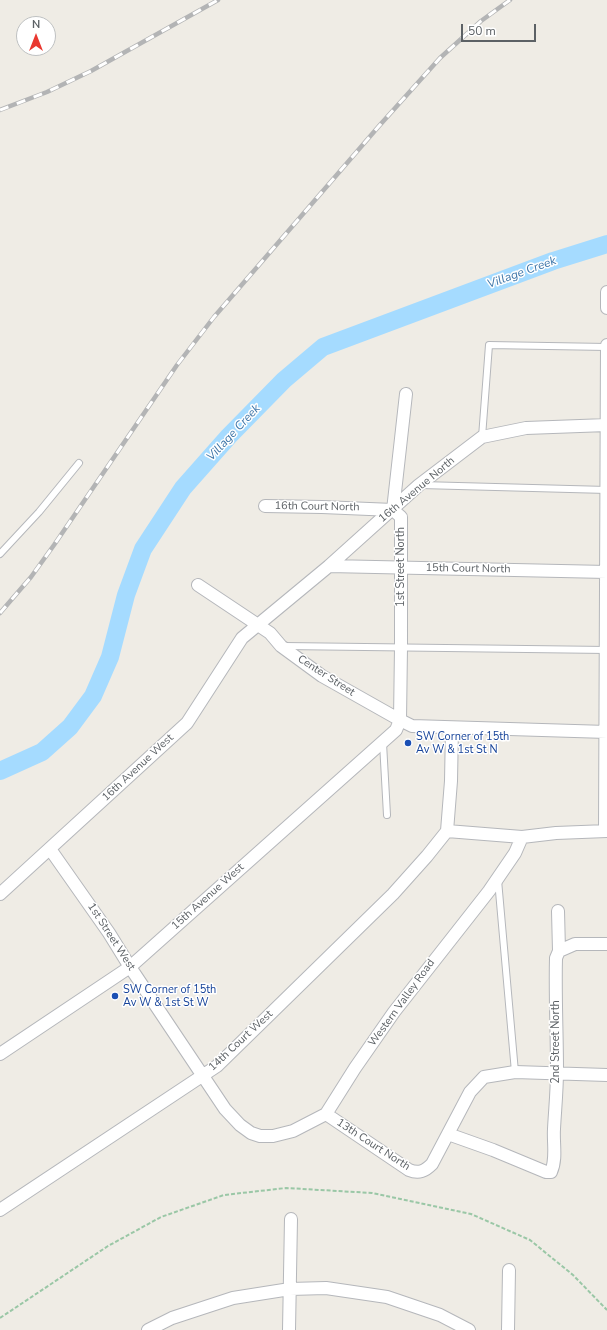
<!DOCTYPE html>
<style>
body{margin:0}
#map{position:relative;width:607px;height:1330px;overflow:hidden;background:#efece5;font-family:"Nunito Sans",sans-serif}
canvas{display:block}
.north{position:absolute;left:16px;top:16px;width:40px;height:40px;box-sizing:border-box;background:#fff;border:1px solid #bec0c1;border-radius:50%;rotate:0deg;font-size:11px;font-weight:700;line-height:16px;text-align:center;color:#5c6165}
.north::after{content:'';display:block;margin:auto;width:14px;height:18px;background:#e93830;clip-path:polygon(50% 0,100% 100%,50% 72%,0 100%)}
.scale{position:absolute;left:461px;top:24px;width:75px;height:18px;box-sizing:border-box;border:2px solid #5c6165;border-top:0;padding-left:5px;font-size:12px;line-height:14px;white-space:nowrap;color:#5c6165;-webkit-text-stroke:3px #fff;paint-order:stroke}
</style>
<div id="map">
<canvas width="607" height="1330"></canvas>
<div class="north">N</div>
<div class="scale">50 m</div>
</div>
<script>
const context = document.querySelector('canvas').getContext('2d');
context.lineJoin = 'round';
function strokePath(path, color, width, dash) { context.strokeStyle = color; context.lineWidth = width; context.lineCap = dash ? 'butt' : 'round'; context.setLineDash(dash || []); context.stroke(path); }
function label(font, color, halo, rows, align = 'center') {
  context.font = font + ' "Nunito Sans",sans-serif'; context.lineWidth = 3; context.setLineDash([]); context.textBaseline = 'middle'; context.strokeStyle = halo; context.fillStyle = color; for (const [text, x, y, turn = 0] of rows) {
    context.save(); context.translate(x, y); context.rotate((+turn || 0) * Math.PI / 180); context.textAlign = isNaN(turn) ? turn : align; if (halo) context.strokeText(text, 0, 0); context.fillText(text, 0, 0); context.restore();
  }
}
strokePath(new Path2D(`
 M0 771 42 752 70 727 93 696 110 657 126 595 143 549 183 488 229 436 284 380 323 347 553 261 607 244`), '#a5dbff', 18);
const lane = new Path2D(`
 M482 437 489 345 607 347
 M421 485 607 490
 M0 554 39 512 79 463
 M284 646 607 650
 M383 743 387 815
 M498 880 515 1072`);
const street = new Path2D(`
 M607 292V308
 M265 506 322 507 393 510
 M329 566 607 572
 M198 585 270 633 281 646 322 676 400 720 412 726 607 732
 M447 831 522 837 556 833 607 831
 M447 831 451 781 452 728
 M605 831 607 345
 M50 849 109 933 130 967 225 1109 240 1125 251 1133 260 1136H273L293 1131 326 1114 355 1068 394 1012 489 891 515 853 522 837
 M0 894 187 723 242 638 329 566 419 485 482 437 526 428 607 425
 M559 951 575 944H607
 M0 1054 130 967 396 730 400 720 401 647V517L393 510 406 394
 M326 1114 409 1170C419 1174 425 1171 432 1164L470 1092 484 1077 515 1072 607 1075
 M448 1134 493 1150 546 1172H551C557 1159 553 1143 554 1129 555 1110 557 1090 557 1071 557 1033 555 996 556 958L559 951 558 911
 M0 1210 217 1066 393 894 427 856 447 831
 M148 1330 172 1318 233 1298 290 1289 326 1288 387 1297 440 1315 469 1330
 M289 1330 291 1219
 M508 1330 509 1270`);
strokePath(lane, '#b5b7bb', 8);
strokePath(street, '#b5b7bb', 14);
strokePath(new Path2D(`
 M0 1318 108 1246 161 1217 224 1195 286 1188 372 1193 471 1214 530 1240 573 1275 607 1310`), '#9ac7a6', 2, [4, 2]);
strokePath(lane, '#fff', 6);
strokePath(street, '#fff', 12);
const rail = new Path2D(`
 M0 110 47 92 91 71 218 0
 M0 613 31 577 54 545 177 365 214 317 379 126 440 58 481 21 510 0`);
strokePath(rail, '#b3b4b5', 4.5);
strokePath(rail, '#fff', 3, [9]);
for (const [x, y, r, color] of [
 [408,743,4,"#1a4fb4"],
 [115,996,4,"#1a4fb4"]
]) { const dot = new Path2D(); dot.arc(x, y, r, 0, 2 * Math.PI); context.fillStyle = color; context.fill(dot); strokePath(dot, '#fff', 1.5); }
label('11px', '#5c6165', '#fff', [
 ["16th Avenue North",417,490,-40],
 ["16th Court North",317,507,1],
 ["1st Street North",401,567,-90],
 ["15th Court North",468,569,1],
 ["Center Street",326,676,33],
 ["16th Avenue West",138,768,-43],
 ["15th Avenue West",208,897,-42],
 ["1st Street West",111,937,57],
 ["Western Valley Road",402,1003,-54],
 ["14th Court West",241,1041,-43],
 ["2nd Street North",556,1042,-90],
 ["13th Court North",373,1145,33]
]);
label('11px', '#164399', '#fff', [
 ["SW Corner of 15th",416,737],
 ["Av W & 1st St N",416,750],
 ["SW Corner of 15th",123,990],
 ["Av W & 1st St W",123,1003]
], 'left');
label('italic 12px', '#3e76a9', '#fff', [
 ["Village Creek",522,273,-20],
 ["Village Creek",234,433,-47]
]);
</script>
